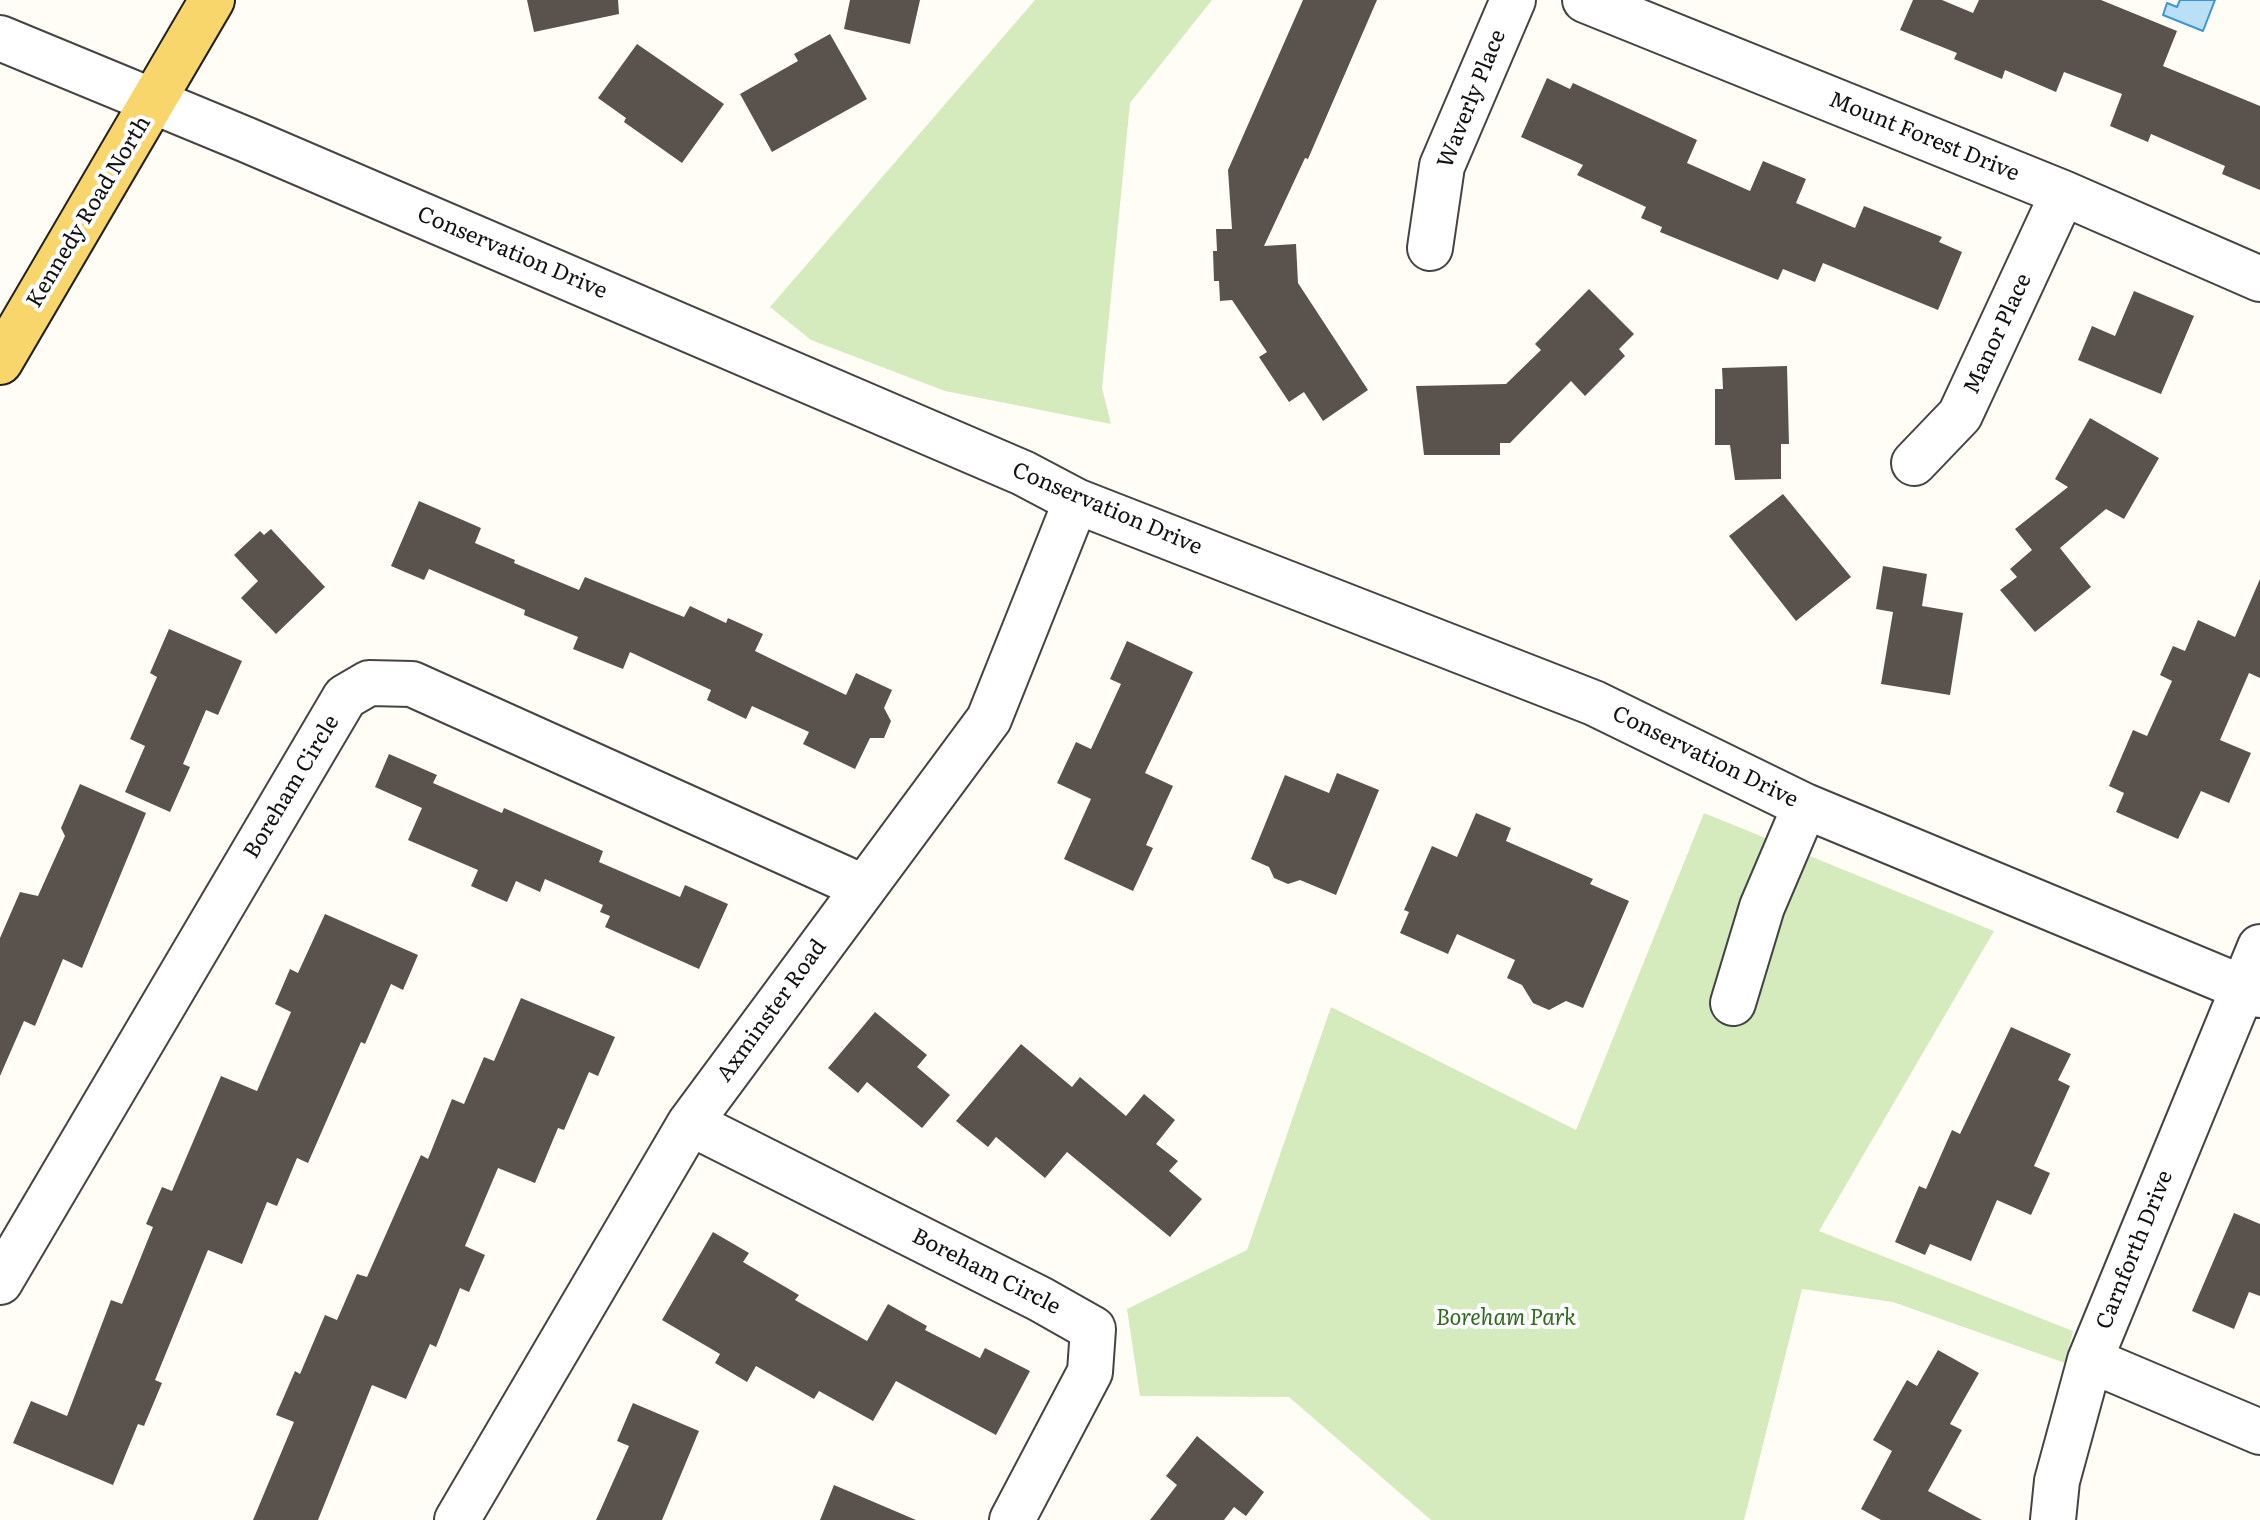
<!DOCTYPE html>
<style>
body{margin:0}
canvas{display:block;background:#fffdf5}
</style>
<canvas width="2260" height="1520"></canvas>
<script>
const context = document.querySelector('canvas').getContext('2d');
context.lineJoin = 'round';
function paint(path, color) { context.fillStyle = color; context.fill(path, 'evenodd'); }
function strokePath(path, color, width, dash) { context.strokeStyle = color; context.lineWidth = width; context.lineCap = dash ? 'butt' : 'round'; context.setLineDash(dash || []); context.stroke(path); }
function label(font, color, halo, rows, align = 'center') {
  context.font = font + ' Literata,serif'; context.lineWidth = 8; context.setLineDash([]); context.textBaseline = 'middle'; context.strokeStyle = halo; context.fillStyle = color; for (const [text, x, y, turn = 0] of rows) {
    context.save(); context.translate(x, y); context.rotate((+turn || 0) * Math.PI / 180); context.textAlign = isNaN(turn) ? turn : align; if (halo) context.strokeText(text, 0, 0); context.fillText(text, 0, 0); context.restore();
  }
}
paint(new Path2D(`
 M1035 0H1212L1130 103 1102 388 1111 424 945 391 811 340 770 307Z
 M1704 813 1994 931 1819 1231 2073 1331 2065 1363 1893 1302 1802 1289 1744 1520H1431L1289 1397 1140 1396 1127 1309 1247 1250 1331 1007 1576 1130Z`), '#d5ebbd');
const water = new Path2D(`
 M2180 0H2215L2203 31 2163 15 2167 3 2177 7Z`);
paint(water, '#b9e0f7');
strokePath(water, '#3f96cf', 2);
paint(new Path2D(`
 M527 0H618L619 14 534 32Z
 M850 0H920L910 44 844 29Z
 M1303 0H1377L1308 159 1305 158 1264 246 1296 244 1298 283 1368 390 1323 421 1304 392 1289 402 1259 357 1267 352 1232 300 1220 301 1219 281H1214L1213 251H1217L1216 229H1232L1228 170Z
 M1913 0H1942L1973 13 1979 0H2101L2177 31 2163 66 2260 106V190L2222 174 2225 166 2151 134 2148 142 2110 126 2122 94 2064 72 2056 92 2005 70 2002 79 1954 59 1957 53 1900 30Z
 M830 34 867 99 772 152 740 94 798 61 794 54Z
 M637 44 724 104 682 163 624 122 626 118 598 98Z
 M1547 78 1570 89 1573 83 1697 140 1687 163 1750 191 1763 161 1806 179 1796 203 1855 228 1864 206 1942 237 1939 242 1962 252 1938 310 1823 263 1815 282 1783 269 1778 280 1660 232 1662 227 1641 218 1646 207 1577 175 1583 165 1521 137Z
 M1589 289 1634 334 1619 349 1625 356 1585 396 1571 381 1510 443H1500V455H1424L1416 386 1506 384 1541 350 1535 344Z
 M2134 291 2194 316 2161 394 2078 360 2092 326 2115 336Z
 M1787 366 1789 444H1781V479L1735 480 1730 445H1715V389H1723L1722 368Z
 M2090 418 2159 458 2124 519 2106 509 2060 548 2091 587 2035 632 2000 590 2017 577 2010 569 2032 550 2015 529 2068 487 2055 479Z
 M1783 494 1851 577 1796 621 1729 536Z
 M419 501 481 528 475 543 515 560 514 563 579 590 585 577 684 617 690 606 726 623 728 618 763 634 755 651 846 695 856 673 892 690 884 708 891 721 884 738H870L855 769 803 744 809 732 752 706 746 719 707 700 711 690 630 652 623 669 573 649 578 637 524 615 525 610 429 569 424 580 391 566Z
 M271 529 325 587 276 634 241 598 258 581 234 555 260 531 264 535Z
 M1883 566 1927 574 1922 606 1963 613 1950 695 1881 684 1893 612 1876 609Z
 M2260 579V678L2249 673 2220 740 2251 753 2229 803 2201 791 2178 839 2116 812 2124 793 2109 786 2133 730 2147 736 2172 681 2160 675 2173 646 2185 651 2198 620 2235 637Z
 M169 629 242 661 218 715 206 710 183 764 190 767 170 812 125 792 145 746 130 739 157 677 150 673Z
 M1127 641 1193 672 1145 773 1173 786 1146 845 1153 848 1133 891 1064 859 1091 799 1057 783 1076 742 1091 749 1121 684 1110 679Z
 M389 754 437 775 433 783 502 813 504 808 603 851 599 862 680 897 685 885 728 904 699 969 605 927 610 916 600 912 603 905 545 879 540 892 516 881 507 902 471 886 478 870 408 840 422 808 375 787Z
 M1337 773 1379 790 1336 895 1300 880 1288 884 1274 878 1269 867 1251 859 1285 775 1329 793Z
 M80 784 146 813 82 968 63 959 35 1026 24 1021 0 1076V938L20 892 38 896 65 836 61 828Z
 M1476 813 1511 828 1506 841 1593 879 1590 884 1629 901 1583 1008 1566 1001 1549 1010 1533 1003 1522 985 1507 978 1515 960 1457 934 1448 954 1400 933 1409 912 1404 910 1432 846 1457 857Z
 M325 914 418 955 403 990 391 984 365 1044 361 1042 308 1163 297 1158 277 1206 267 1202 242 1264 208 1250 155 1380 162 1383 144 1426 138 1424 113 1485 13 1443 31 1401 67 1416 111 1300 122 1304 153 1227 146 1224 162 1187 172 1191 221 1076 257 1091 291 1012 275 1004 290 969 298 973Z
 M521 998 615 1037 598 1076 589 1072 564 1130 558 1128 535 1183 498 1168 465 1246 485 1255 469 1292 460 1288 436 1347 430 1344 406 1399 372 1385 318 1520H253L294 1422 276 1415 295 1371 300 1374 325 1315 337 1320 357 1274 367 1277 421 1155 428 1159 452 1099 464 1104 484 1057 494 1061Z
 M875 1012 927 1055 917 1067 950 1095 922 1128 867 1082 858 1093 828 1068Z
 M2011 1027 2071 1054 2058 1080 2070 1086 2034 1166 2050 1173 2031 1215 1997 1200 1971 1261 1930 1244 1925 1255 1895 1242 1919 1186 1926 1189 1952 1130 1960 1134Z
 M1021 1044 1072 1087 1080 1077 1126 1116 1144 1094 1175 1120 1156 1144 1178 1161 1169 1171 1202 1199 1170 1237 1067 1152 1045 1178 996 1137 988 1147 956 1121Z
 M2234 1213 2260 1224V1296L2249 1292 2234 1329 2192 1311Z
 M713 1232 749 1253 743 1262 799 1295 795 1300 867 1341 888 1304 927 1326 925 1330 980 1358 985 1348 1030 1371 996 1435 896 1381 873 1421 819 1391 814 1399 756 1366 747 1382 715 1363 720 1354 662 1320Z
 M1938 1350 1979 1373 1950 1424 1962 1430 1928 1491 1982 1520H1881L1861 1509 1892 1451 1873 1440 1907 1380 1917 1386Z
 M633 1403 699 1431 662 1520H596L629 1446 617 1441Z
 M1197 1436 1264 1492 1246 1516 1234 1507 1224 1520H1150L1177 1485 1166 1476Z
 M834 1485 916 1520H820Z`), '#5a524d');
const minor = new Path2D(`
 M1585 0 2063 193 2260 279
 M0 38 247 140 1023 473 1076 501 1594 703 1805 806 2260 995
 M1430 248 1442 166 1513 0
 M1914 463 1960 415 2063 193
 M1733 1003 1762 907 1805 806
 M690 1123 1040 1299 1093 1329 1090 1372 1012 1520
 M0 1282 345 697 369 683 412 684 863 887
 M2090 1360 2260 1432
 M457 1520 690 1123 989 719 1076 501
 M2053 1520 2057 1481 2090 1360 2260 947`);
const major = new Path2D(`
 M0 362 212 0`);
strokePath(minor, '#444', 48);
strokePath(major, '#222', 48);
strokePath(minor, '#fff', 44);
strokePath(major, '#f9d66b', 44);
label('22px', '#111', '#fff', [
 ["Waverly Place",1472,99,-68],
 ["Mount Forest Drive",1924,137,22],
 ["Kennedy Road North",89,212,-59],
 ["Conservation Drive",512,253,23],
 ["Manor Place",1998,334,-65],
 ["Conservation Drive",1107,509,23],
 ["Conservation Drive",1705,757,26],
 ["Boreham Circle",292,787,-59],
 ["Axminster Road",772,1011,-54],
 ["Carnforth Drive",2135,1250,-68],
 ["Boreham Circle",986,1272,27]
]);
label('italic 22px', '#2f6b1f', '#fff', [
 ["Boreham Park",1506,1319]
]);
</script>
